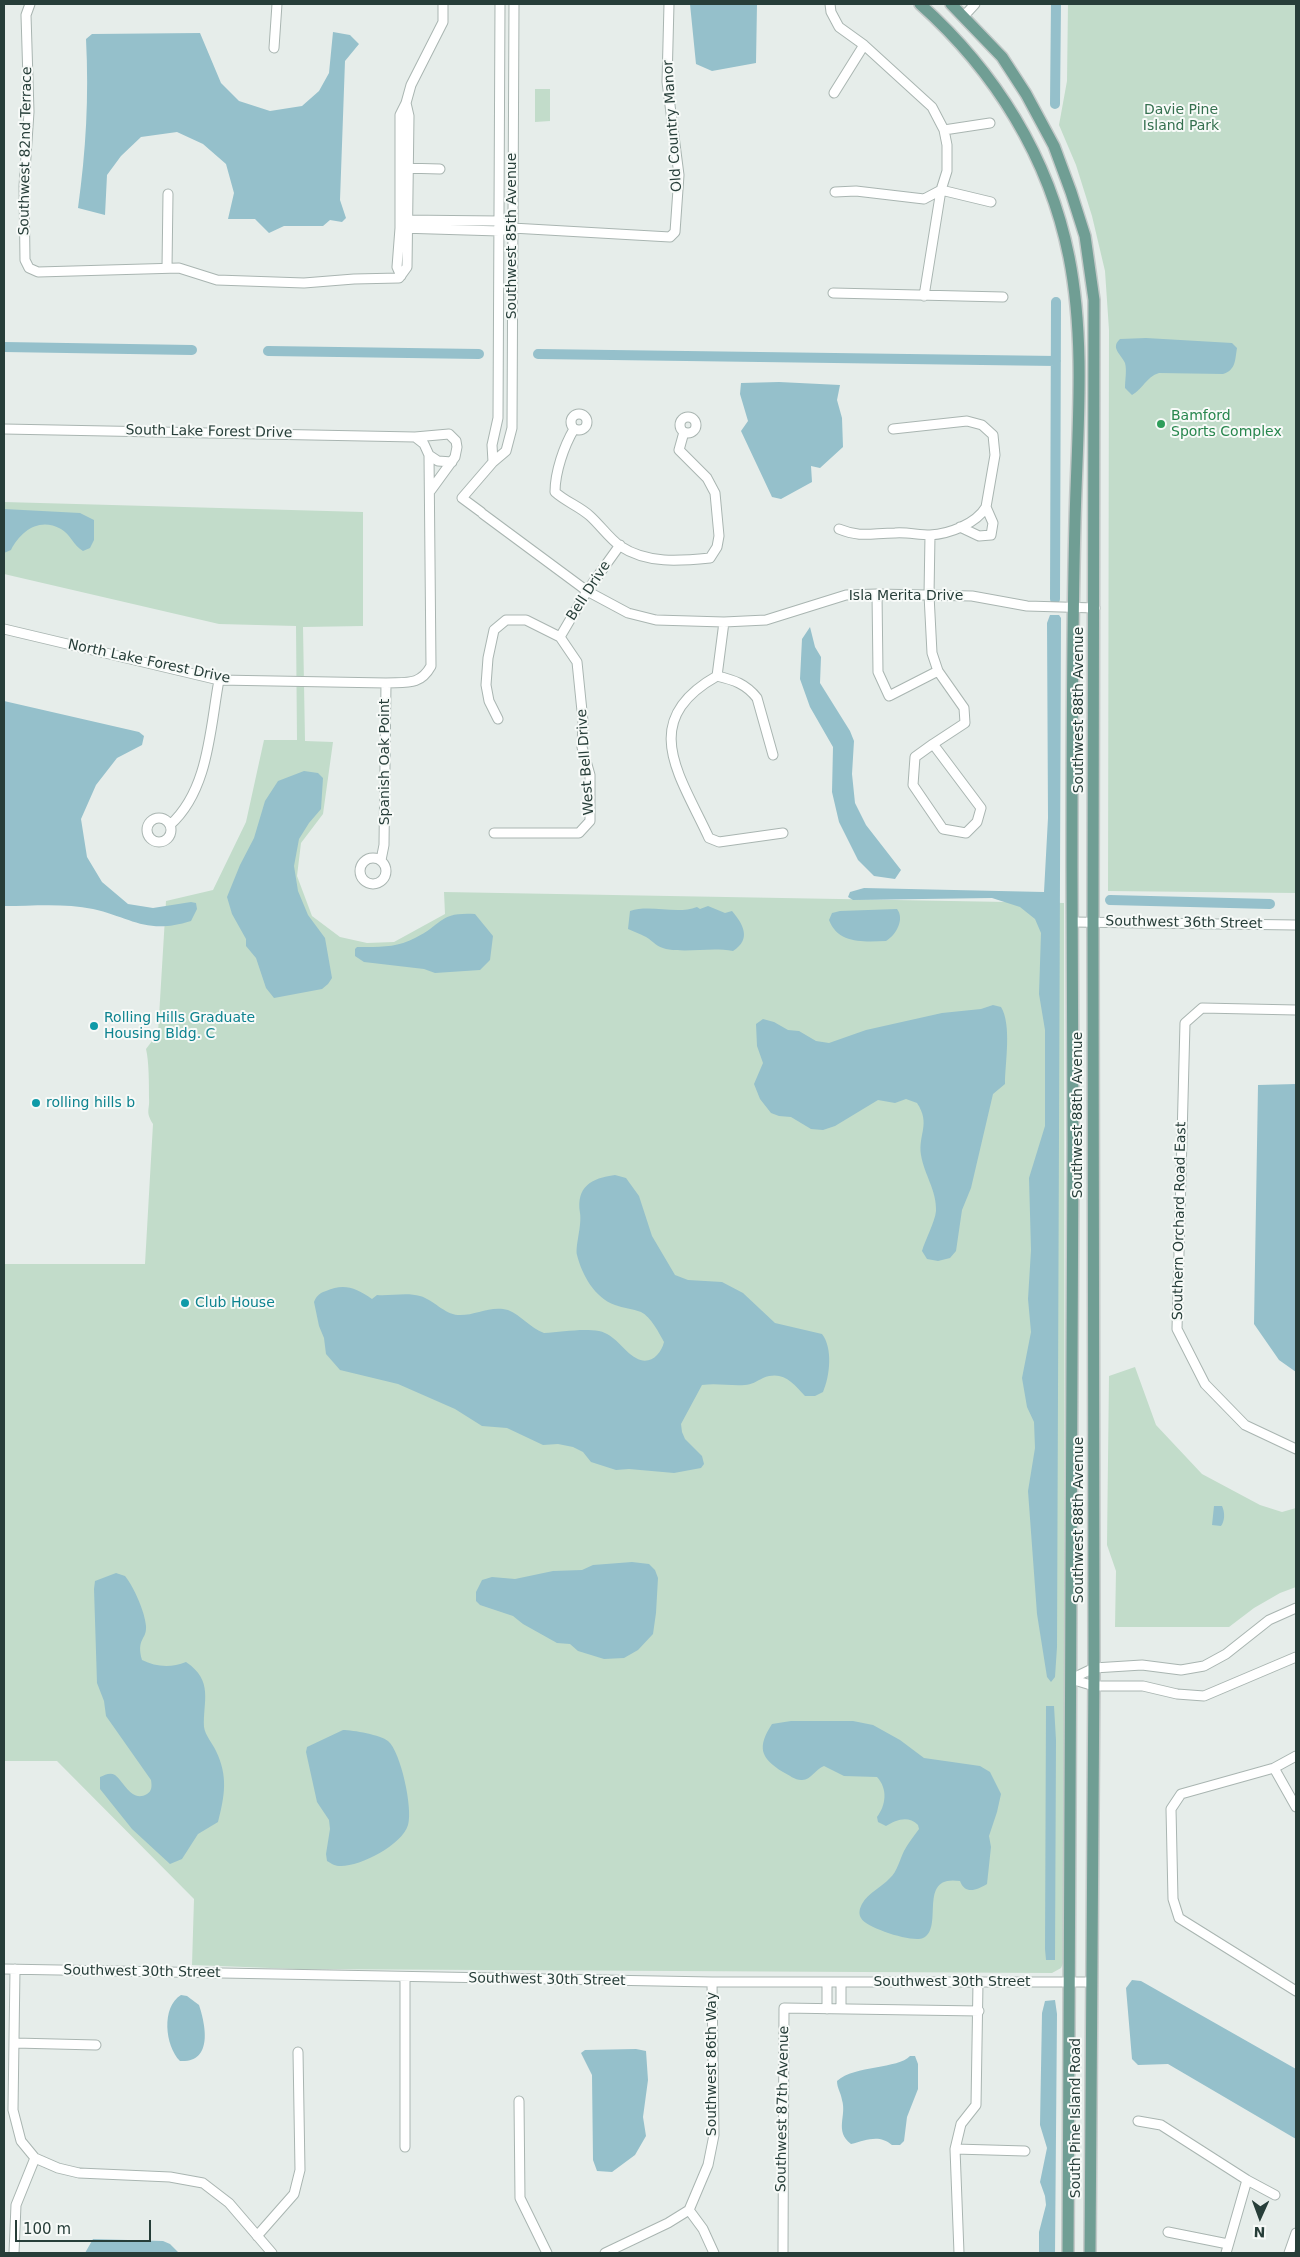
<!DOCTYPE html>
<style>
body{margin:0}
#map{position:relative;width:1300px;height:2257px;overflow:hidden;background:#e6edea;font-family:"DejaVu Sans",sans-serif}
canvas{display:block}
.frame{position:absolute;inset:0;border:5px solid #273e39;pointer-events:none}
.north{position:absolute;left:1235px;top:2192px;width:50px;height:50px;-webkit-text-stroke:4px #f7faf8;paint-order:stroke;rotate:182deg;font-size:14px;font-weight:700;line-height:20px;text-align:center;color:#273e39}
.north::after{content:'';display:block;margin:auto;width:18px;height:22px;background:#273e39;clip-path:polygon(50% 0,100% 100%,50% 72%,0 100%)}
.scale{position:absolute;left:15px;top:2220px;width:136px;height:22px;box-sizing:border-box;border:2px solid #273e39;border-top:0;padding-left:6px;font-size:15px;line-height:18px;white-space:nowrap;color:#273e39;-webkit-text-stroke:4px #f7faf8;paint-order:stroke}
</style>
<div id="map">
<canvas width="1300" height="2257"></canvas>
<div class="frame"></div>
<div class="north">N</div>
<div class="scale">100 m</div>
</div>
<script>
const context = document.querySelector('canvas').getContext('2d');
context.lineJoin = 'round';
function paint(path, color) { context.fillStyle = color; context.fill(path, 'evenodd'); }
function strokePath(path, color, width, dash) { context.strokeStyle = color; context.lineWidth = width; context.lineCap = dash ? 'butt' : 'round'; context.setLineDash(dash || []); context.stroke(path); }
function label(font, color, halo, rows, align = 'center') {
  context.font = font + ' "DejaVu Sans",sans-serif'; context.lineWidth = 4; context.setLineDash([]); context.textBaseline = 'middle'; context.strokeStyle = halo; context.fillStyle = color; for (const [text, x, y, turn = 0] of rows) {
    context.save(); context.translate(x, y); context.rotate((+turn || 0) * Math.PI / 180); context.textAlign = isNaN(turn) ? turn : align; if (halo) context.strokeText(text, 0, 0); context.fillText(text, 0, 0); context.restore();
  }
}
paint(new Path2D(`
 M1068 4H1296V893L1108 891 1109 330 1105 271 1092 216 1076 165 1059 125 1067 81Z
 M535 89H550V121L535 122Z
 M4 502 363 512V626L303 627 305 741 333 742 323 814 301 843 297 876 312 916 340 937 367 943 394 942 445 914 444 892 1064 903 1065 1959 1061 1968 1052 1973 297 1969 192 1965 194 1899 57 1761H4V1264H145L153 1124C145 1111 150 1110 149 1098 149 1084 149 1061 146 1049L158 1033 166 901 213 890 246 822 264 740H297L296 626 219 624 4 574Z
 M1135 1367 1156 1425 1202 1474 1260 1505 1282 1512 1296 1508V1587L1280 1593 1254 1608 1229 1627H1115L1116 1571 1107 1545 1109 1376Z`), '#c2dcca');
paint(new Path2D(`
 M690 4H757L756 63 712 71 696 64Z
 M333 32 350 35 359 44 345 61 340 200 346 218 342 222 330 220 323 226H284L269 233 255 219H228L234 193 226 164 203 144 177 132 141 137 121 156 107 175 105 215 78 208C86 150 89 98 86 39L92 34 200 33 221 83 239 101 270 111 302 106 319 91 329 73Z
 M1146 338 1232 343 1237 348C1235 360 1236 370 1223 374L1159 373C1146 377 1143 389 1132 395L1125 388C1125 380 1127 370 1125 363 1121 354 1110 348 1120 339Z
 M779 382 840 385 837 400 842 418 843 447 820 468 811 466 812 482 781 499 772 497 741 431 748 421 740 394 741 383Z
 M4 509 80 513 94 520V540L90 548 83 551C74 546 70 534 61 529 39 517 21 531 11 550L4 553Z
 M1050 615H1059L1061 618 1057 1647 1055 1677 1051 1682 1047 1677 1037 1614 1028 1491 1035 1448 1034 1422 1027 1407 1022 1378 1031 1332 1028 1299 1031 1250 1029 1178 1045 1126V1030L1039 994 1041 933 1035 919 1020 907 992 898 853 900 848 897 850 892 864 888 1044 892 1048 818 1047 623Z
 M810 627 815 647 821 657 820 683 850 731 854 741 852 774 855 803 866 825 901 870 895 879 874 876 858 860 839 822 832 792 833 747 810 707 800 679 802 639Z
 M4 701 139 732 144 736 142 745 117 758 96 785 81 819 87 857 102 882 128 904 153 908 191 902 196 903 197 909 191 921C147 935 132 918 93 909 65 903 33 906 4 906Z
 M304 771 318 773 323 778 321 809 309 823 299 839 294 866 298 891 308 915 325 938 332 978 328 984 322 989 274 998 266 988 256 958 246 946V939L232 914 227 897 240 865 254 838 265 801 278 781Z
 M708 906 725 913 732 911C743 924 752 939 733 951 710 947 689 953 666 949 657 947 654 942 646 937 641 934 634 932 628 929L630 911C651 904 676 915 697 907L700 909Z
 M897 909C905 919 896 935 886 941 864 942 838 944 829 920L832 913 840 911Z
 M475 914 493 936 490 960 480 970 435 973 424 969 364 962 355 956V949L357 947C378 947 396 948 415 938 444 924 438 912 475 914Z
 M993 1005 1001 1007C1012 1025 1005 1063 1005 1084L993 1094 971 1188 962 1210 956 1251 950 1258 938 1261 927 1259 922 1251C925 1240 935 1222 936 1211 937 1191 924 1174 921 1155 918 1134 931 1124 917 1103L906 1099 895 1103 878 1100 835 1126 823 1130 811 1129 791 1117 779 1116 771 1113 760 1099 754 1084 763 1063 757 1046 756 1024 763 1019 774 1022 788 1030 799 1031 816 1041 829 1043 866 1030 942 1013 981 1009Z
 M1296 1084V1372L1279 1360 1254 1324 1258 1085Z
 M615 1175 626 1178 639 1196 652 1236 675 1275 688 1280 722 1282 743 1293 775 1323 822 1334C833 1348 830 1376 823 1392L815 1396H805C793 1383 783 1370 763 1378 757 1381 751 1385 745 1385 730 1386 717 1383 702 1385L681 1424 682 1432 685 1439 702 1456 704 1464 701 1468 674 1473 629 1469 616 1470 591 1462 583 1452 573 1447 558 1444 543 1445 507 1428 482 1426 455 1409 398 1384 340 1370 326 1354 324 1338 319 1326 314 1302C317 1295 320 1293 326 1291 344 1283 356 1288 372 1299L377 1295C391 1296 407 1292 420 1296 434 1300 444 1314 458 1315 475 1316 490 1305 508 1310 521 1315 530 1328 544 1333 561 1332 582 1328 599 1331 616 1335 622 1350 636 1358 649 1366 661 1355 664 1342 659 1333 651 1317 641 1312 633 1309 623 1308 615 1305 595 1298 582 1275 577 1255 575 1246 582 1226 580 1213 576 1187 591 1178 615 1175Z
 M1214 1506H1222C1225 1512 1225 1521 1221 1526L1212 1525Z
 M632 1562 649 1564 655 1570 658 1578 656 1613 653 1634 638 1650 624 1658 604 1659 578 1651 570 1644 557 1643 523 1624 513 1616 480 1605 476 1601V1592L482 1580 492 1577 515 1579 553 1571 582 1570 593 1565Z
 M116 1573 125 1576C134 1587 145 1612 146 1626 147 1640 136 1638 142 1660 156 1667 171 1668 186 1662 214 1681 203 1701 204 1727 205 1735 213 1744 216 1751 228 1776 225 1795 218 1822L198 1834 182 1859 170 1864 132 1829 100 1789V1777C105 1775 110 1772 115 1775 124 1782 132 1803 147 1794 152 1791 152 1786 151 1780L106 1716 104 1701 97 1683 94 1589 95 1581Z
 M1046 1706H1054L1056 1740 1055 1960H1046L1045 1949Z
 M791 1721H853L873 1725 900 1740 924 1758 980 1766 990 1772 1001 1794 997 1812 989 1836 991 1847 987 1884C977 1890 965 1895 960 1881 916 1874 945 1928 923 1938 913 1943 866 1928 861 1918 858 1913 860 1908 862 1904 868 1893 882 1887 890 1878 897 1872 900 1859 904 1851 908 1843 914 1836 919 1829L918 1825C908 1815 896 1820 886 1826L878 1822 877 1817C886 1805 888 1789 877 1777L844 1776 824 1766C815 1769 811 1781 801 1780 795 1780 789 1775 783 1772 760 1758 757 1747 772 1724Z
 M343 1730C353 1730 381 1735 388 1741 401 1752 413 1809 408 1825 402 1845 361 1866 341 1866 335 1866 332 1864 327 1861L326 1854 330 1829 329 1820 317 1802 306 1752 307 1747Z
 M1132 1980 1141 1981 1296 2069V2139L1168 2064 1138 2065 1132 2059 1126 1988Z
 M181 1995 187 1996 199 2005C206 2026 213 2063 180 2061 165 2046 161 2007 181 1995Z
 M1055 2000 1057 2014 1055 2253H1039V2232L1046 2205 1045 2196 1040 2182 1047 2148 1040 2125 1042 2013 1045 2001Z
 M636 2049 646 2051 648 2080 643 2117 646 2136 635 2155 612 2172 597 2171 593 2160 592 2075 581 2053 585 2050Z
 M910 2056H915L918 2064V2089L907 2117 904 2141 900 2145H892C879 2134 867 2140 851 2144 834 2131 847 2116 842 2100 841 2093 837 2088 837 2081 855 2065 898 2069 910 2056Z
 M93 2239 163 2241 170 2244 179 2253H85Z`), '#95c0cb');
strokePath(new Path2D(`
 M1055 104 1056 4
 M4 347 192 350
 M268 351 479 354
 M538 354 1056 361
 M1055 599 1056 302
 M1110 900 1270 904`), '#95c0cb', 10);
const minor = new Path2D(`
 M30 4 26 15 29 112 24 186 25 260 29 268 38 272 179 268 217 280 304 283 354 279 399 278 407 267 409 116 406 103
 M830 4 831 12 839 27 864 45 932 107 944 130 947 145V171L941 190 924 296
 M964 16 975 4
 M274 48 277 4
 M834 93 864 45
 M944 130 990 123
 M403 168 440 169
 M835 192 856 191 924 199 941 190 991 202
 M404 220 499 221 503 223
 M400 228 499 231 512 228 670 237 675 232 679 175 667 82 669 4
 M167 268 168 194
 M401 276 397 267 400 228V115L406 103 411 85 443 22V4
 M833 293 1003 297
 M571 422a8 8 0 1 1 16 0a8 8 0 1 1-16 0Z
 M680 425a8 8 0 1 1 16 0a8 8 0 1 1-16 0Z
 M4 429 415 437 449 434 456 441 457 447 455 457 431 490
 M574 429C564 446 555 472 555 492 566 502 579 506 590 516 600 525 609 538 620 546 647 564 680 561 710 558L717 547 719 536 715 493 707 478 679 450 684 432
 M429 455 438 461 452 462
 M493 462 492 445 498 418 500 4
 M481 512 462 498 493 462 506 451 512 428 514 4
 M483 514 587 591 628 613 656 620 724 622 766 620 846 595 877 594 972 596 1027 606 1095 608
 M960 527 979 536 991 535 993 523 986 507
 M839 529C861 538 872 533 895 533 907 532 918 535 930 535 949 534 976 524 986 507L995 455 993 435 982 425 967 421 893 429
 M930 535 929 595 932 653 938 671 964 708 965 723 933 744
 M877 594 878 672 889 696 938 671
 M4 629 219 680 386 683
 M560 637 587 591 620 545
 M717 676C637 721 680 775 709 838L719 842 783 833
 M717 676C734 680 746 684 757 698L773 755
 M717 676 724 622
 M933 744 981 808 977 822 966 833 943 829 913 785 915 757Z
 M147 830a12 12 0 1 1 24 0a12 12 0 1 1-24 0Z
 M170 825C209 790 210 728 219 680
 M494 833H579L590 821V775L582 747 583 721 577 662 560 637 526 620H506L494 630 488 658 486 685 489 701 498 719
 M360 871a13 13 0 1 1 26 0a13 13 0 1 1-26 0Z
 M381 860 384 845 386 683C406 682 420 686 431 666L429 455 424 444 415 437
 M1072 922 1296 925
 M1296 1010 1202 1008 1185 1023 1177 1329 1205 1384 1245 1425 1296 1449
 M1071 1679 1094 1668 1142 1665 1181 1670 1204 1666 1226 1654 1269 1620 1296 1608
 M1071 1679 1094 1686H1143L1177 1694 1204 1696 1296 1657
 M1296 1756 1274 1768 1181 1794 1171 1809 1173 1899 1179 1918 1296 1991
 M1274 1768 1296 1807
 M4 1969 712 1982H1091
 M15 1969 13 2110 21 2141 35 2158 58 2168 79 2173 170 2177 203 2183 229 2203 272 2253
 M841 1982V2009
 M827 2009V1982
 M15 2043 96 2045
 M519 2101 520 2198 547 2253
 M1138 2121 1161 2125 1247 2180 1275 2195
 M405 2147V1977
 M955 2149 1025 2151
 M689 2210 708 2165 714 2135 712 1982
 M689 2210 703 2229 714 2253
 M1168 2232 1228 2244
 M257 2236 294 2194 300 2170 298 2052
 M14 2253 16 2205 35 2158
 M605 2253 668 2223 689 2210
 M783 2253 784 2008 979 2011
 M959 2253 955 2149 961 2124 976 2105 978 1983
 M1226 2253 1247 2180
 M1289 2253 1296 2233`);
const major = new Path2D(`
 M920 4C995 71 1049 157 1069 257 1086 343 1077 435 1075 522 1072 637 1072 753 1072 868 1072 961 1073 1053 1073 1145 1072 1515 1070 1884 1068 2253
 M951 4 1002 57 1026 94 1054 146 1071 192 1085 236 1094 300 1093 922 1094 1668 1090 2253`);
strokePath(minor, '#a9b5b1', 11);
strokePath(major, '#c3c9c8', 14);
strokePath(minor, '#fff', 9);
strokePath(major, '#709e94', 11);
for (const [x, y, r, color] of [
 [1161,424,5,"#2e9e5b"],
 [94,1026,5,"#0f9aa8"],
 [36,1103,5,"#0f9aa8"],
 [185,1303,5,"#0f9aa8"]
]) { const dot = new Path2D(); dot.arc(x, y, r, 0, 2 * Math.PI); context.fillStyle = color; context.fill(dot); strokePath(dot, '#f7faf8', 2); }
label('14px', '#35704f', '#f7faf8', [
 ["Davie Pine",1181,110],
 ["Island Park",1181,126]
]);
label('14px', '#273e39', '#f7faf8', [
 ["Old Country Manor",673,126,-94],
 ["Southwest 82nd Terrace",26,151,-89],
 ["Southwest 85th Avenue",512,236,-90],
 ["South Lake Forest Drive",209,432,1],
 ["Bell Drive",589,591,-57],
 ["Isla Merita Drive",906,596],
 ["North Lake Forest Drive",149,662,12],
 ["Southwest 88th Avenue",1079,710,-90],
 ["Spanish Oak Point",385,762,-90],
 ["West Bell Drive",586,762,-94],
 ["Southwest 36th Street",1184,923,1],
 ["Southwest 88th Avenue",1078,1115,-90],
 ["Southern Orchard Road East",1180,1221,-89],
 ["Southwest 88th Avenue",1079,1520,-90],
 ["Southwest 30th Street",142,1972,1],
 ["Southwest 30th Street",547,1980,1],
 ["Southwest 30th Street",952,1982],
 ["Southwest 86th Way",712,2064,-90],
 ["Southwest 87th Avenue",783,2109,-89],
 ["South Pine Island Road",1076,2118,-90]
]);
label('14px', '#27864d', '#f7faf8', [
 ["Bamford",1171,416],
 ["Sports Complex",1171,432]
], 'left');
label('14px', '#0d838f', '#f7faf8', [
 ["Rolling Hills Graduate",104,1018],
 ["Housing Bldg. C",104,1034],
 ["rolling hills b",46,1103],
 ["Club House",195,1303]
], 'left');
</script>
